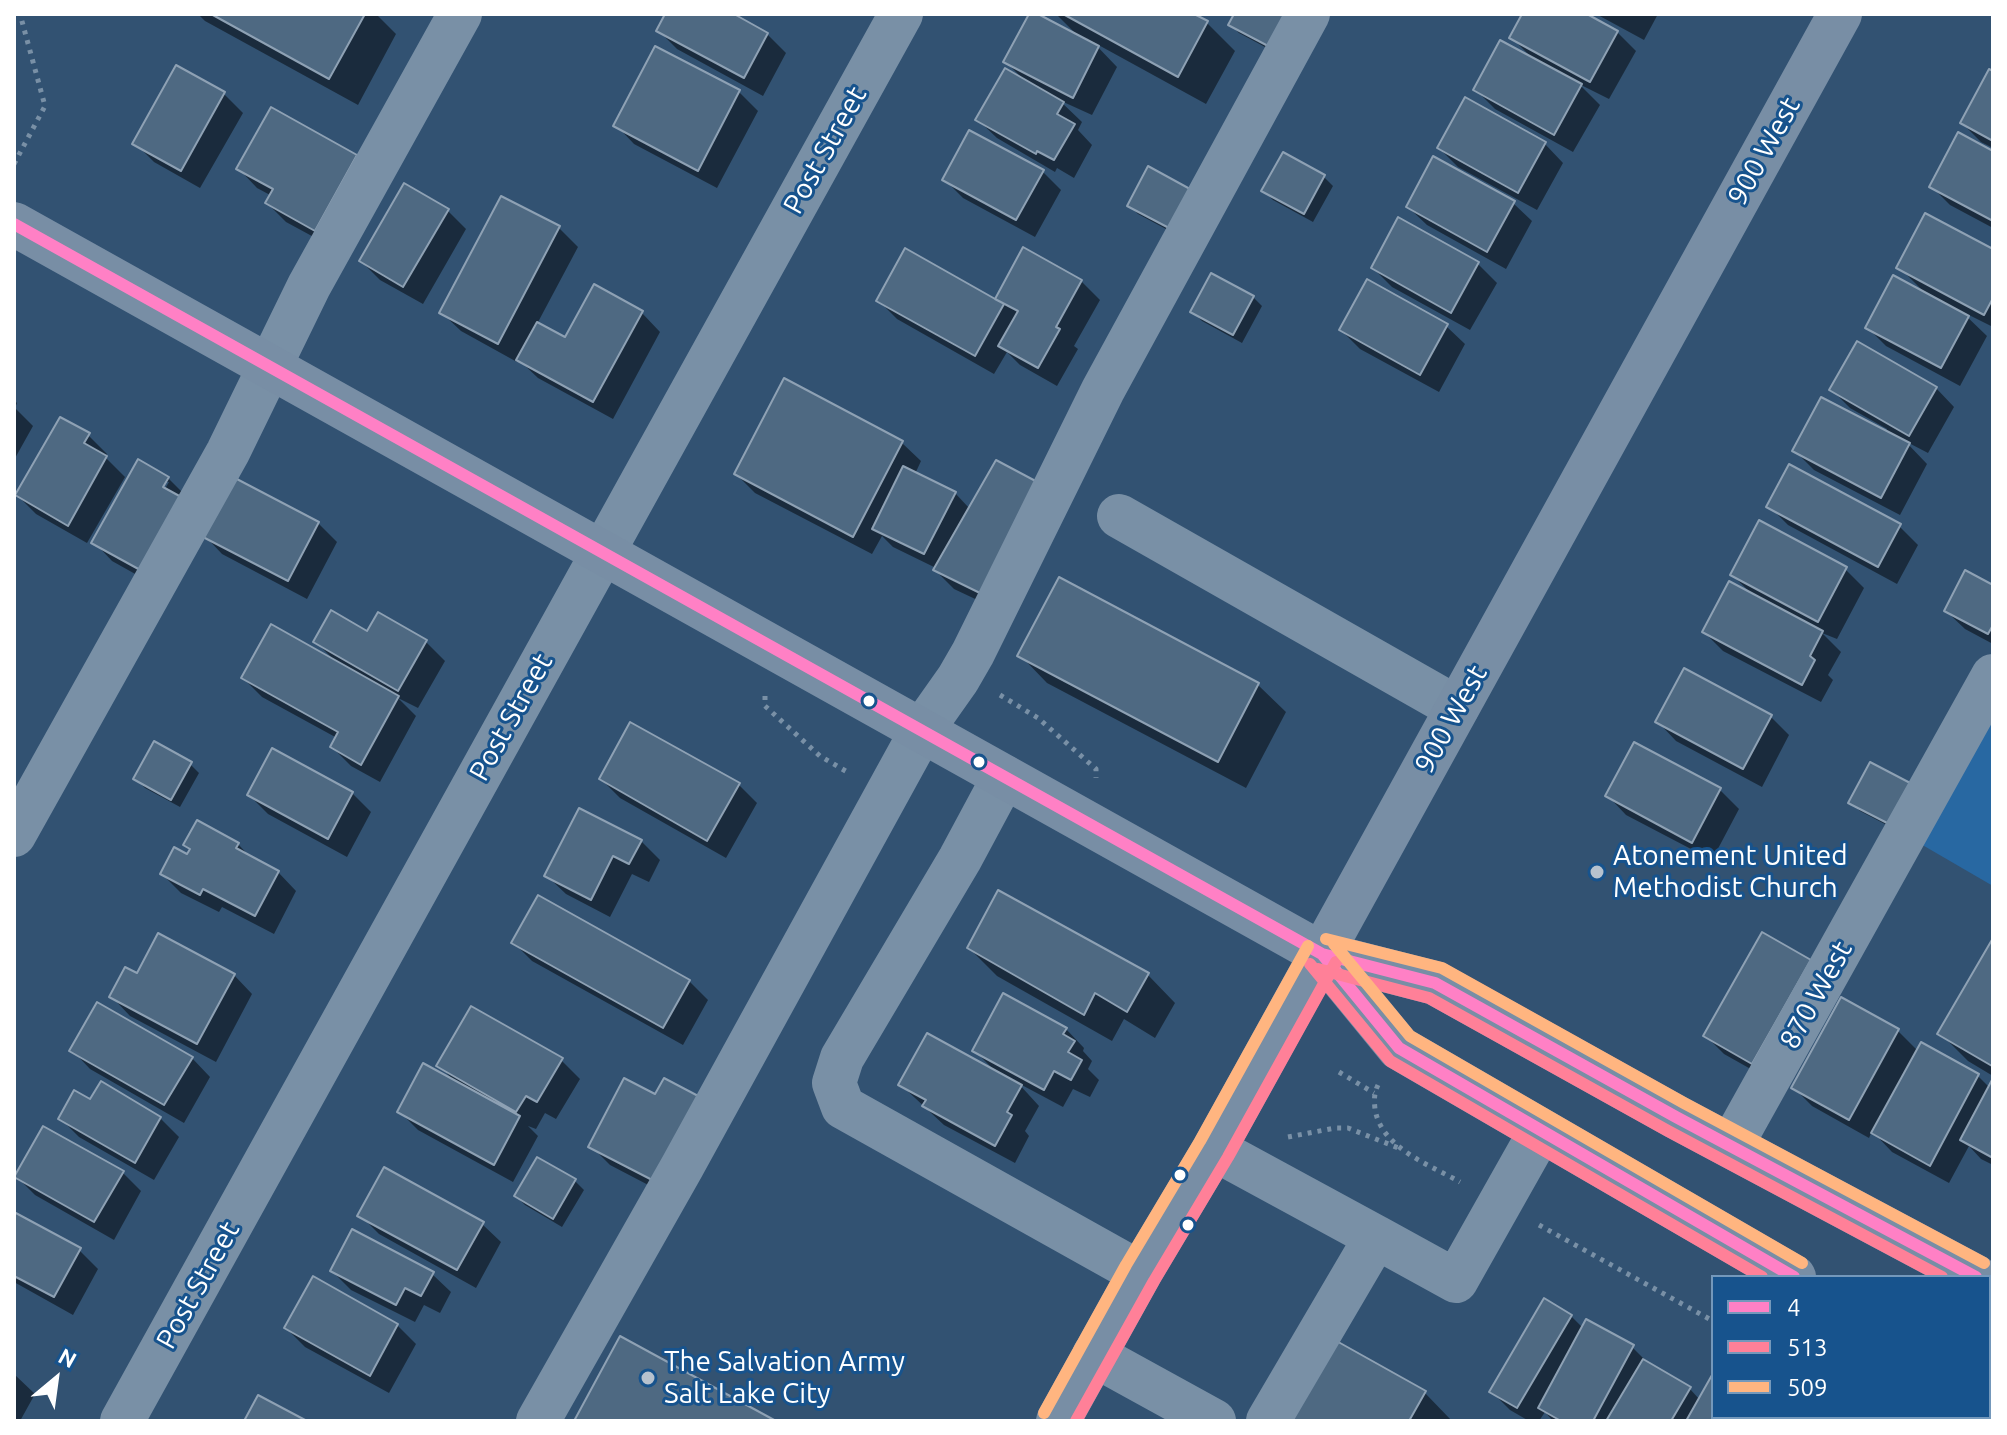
<!DOCTYPE html>
<style>
body{margin:0}
#map{position:relative;width:2007px;height:1435px;overflow:hidden;background:#325272;font-family:Ubuntu,sans-serif}
canvas{display:block}
.frame{position:absolute;inset:0;border:16px solid #fff;pointer-events:none}
.legend{position:absolute;left:1711px;top:1275px;width:280px;height:144px;box-sizing:border-box;background:#17538d;border:2px solid #7498bb;margin:0;padding:10px 14px;list-style:none;font-size:24px;color:#fff}
.legend li{display:flex;align-items:center;gap:16px;height:40px}
.legend b{width:40px;border:2px solid #7498bb}
.north{position:absolute;left:16px;top:1339px;width:80px;height:80px;-webkit-text-stroke:6px #17538d;paint-order:stroke;rotate:29deg;font-size:22px;font-weight:700;line-height:32px;text-align:center;color:#fff}
.north::after{content:'';display:block;margin:auto;width:28px;height:36px;background:#fff;clip-path:polygon(50% 0,100% 100%,50% 72%,0 100%)}
</style>
<div id="map">
<canvas width="2007" height="1435"></canvas>
<div class="frame"></div>
<ul class="legend">
<li><b style="height:10px;background:#ff80c5"></b>4</li>
<li><b style="height:10px;background:#ff8098"></b>513</li>
<li><b style="height:10px;background:#ffb580"></b>509</li>
</ul>
<div class="north">N</div>
</div>
<script>
const context = document.querySelector('canvas').getContext('2d');
context.lineJoin = 'round';
function paint(path, color) { context.fillStyle = color; context.fill(path, 'evenodd'); }
function strokePath(path, color, width, dash) { context.strokeStyle = color; context.lineWidth = width; context.lineCap = dash ? 'butt' : 'round'; context.setLineDash(dash || []); context.stroke(path); }
function label(font, color, halo, rows, align = 'center') {
  context.font = font + ' Ubuntu,sans-serif'; context.lineWidth = 6; context.setLineDash([]); context.textBaseline = 'middle'; context.strokeStyle = halo; context.fillStyle = color; for (const [text, x, y, turn = 0] of rows) {
    context.save(); context.translate(x, y); context.rotate((+turn || 0) * Math.PI / 180); context.textAlign = isNaN(turn) ? turn : align; if (halo) context.strokeText(text, 0, 0); context.fillText(text, 0, 0); context.restore();
  }
}
paint(new Path2D(`
 M1993 706V886L1919 843Z`), '#2868a2');
paint(new Path2D(`
 M198 14H376L396 34 358 105 205 21Z
 M667 14H730L767 34 786 53 763 96 677 49 658 30Z
 M1031 14 1078 36 1056 14H1190L1207 23 1235 51 1206 104 1093 42 1117 67 1092 115 1059 100 1082 122 1078 130 1092 145 1074 178 1057 168 1055 172 997 138 978 120 1024 80 1006 62Z
 M1236 14 1280 55 1239 33 1230 24Z
 M1524 14H1583L1617 32 1636 51 1609 99 1579 84 1600 105 1573 152 1495 109 1476 90 1532 58 1511 37Z
 M1596 14H1658L1644 40Z
 M656 49 739 92 758 111 717 188 634 144 616 125Z
 M1993 74V148L1981 142 1962 123Z
 M224 94 243 113 200 188 154 162 135 143Z
 M272 109 334 248 286 222 267 203 272 196 257 188 239 169Z
 M1545 144 1563 163 1537 210 1458 167 1439 148Z
 M1993 153V228L1950 205 1932 187Z
 M1149 169 1179 236 1138 214 1129 205Z
 M1043 172 1061 190 1035 237 963 198 945 180Z
 M1324 177 1333 186 1313 222 1273 200 1264 191Z
 M1513 203 1532 221 1506 269 1427 225 1408 207Z
 M447 210 466 229 423 304 380 280 361 261Z
 M1399 220 1478 264 1497 283 1470 330 1392 287 1373 268Z
 M559 228 578 247 537 324 566 340 642 313 660 332 613 419 538 378 518 359 517 362 461 331 442 313Z
 M1024 250 1081 281 1100 300 1074 346 1078 349 1057 386 1020 365 1007 352 994 374 897 319 878 300 996 301Z
 M1993 252V327L1961 311 1987 336 1960 386 1886 346 1867 327 1925 293 1899 267Z
 M1253 297 1262 306 1242 343 1202 321 1193 312Z
 M1446 326 1465 344 1439 392 1360 349 1341 330Z
 M785 381 902 443 921 461 915 474 955 493 970 509 1005 613 954 589 935 570 936 568 893 547 882 536 872 554 755 493 736 474Z
 M1936 388 1954 407 1928 453 1905 441 1927 464 1900 515 1814 470 1795 451 1885 432 1887 429 1850 408 1832 390Z
 M14 400 17 403 15 408 33 426 14 460Z
 M88 435 107 454 105 457 125 477 87 543 36 514 17 495Z
 M138 462 168 478 187 497 184 502 200 518 162 589 112 561 94 542ZM164 482H169L160 497 157 495Z
 M1769 506 1899 526 1918 545 1897 584 1788 525Z
 M318 523 337 542 307 599 222 554 204 535Z
 M1845 569 1864 588 1837 639 1822 633 1841 652 1828 675 1833 680 1821 702 1723 651 1704 632 1753 595 1732 575Z
 M1993 587V644L1965 629 1946 611Z
 M368 633 426 642 445 661 418 708 398 698 416 716 380 782 351 766 332 747 337 738 262 697 243 678 336 662 315 641Z
 M1020 655 1258 685 1286 712 1246 788 1047 683Z
 M1770 716 1789 735 1762 787 1676 741 1658 722Z
 M1635 744 1720 790 1739 809 1712 860 1626 815 1608 796Z
 M190 764 199 773 180 807 145 788 136 779Z
 M601 779 738 784 757 803 726 858 620 798Z
 M1913 787 1902 833 1860 811 1851 802Z
 M352 793 371 812 347 857 268 814 249 795Z
 M641 841 660 860 649 882 632 874 610 917 566 894 547 876Z
 M238 844 252 859 278 872 296 891 274 934 222 907 219 912 181 893 162 874 188 857 191 851 186 845Z
 M1762 935 1772 1081 1724 1054 1705 1035Z
 M513 942 689 981 708 1000 683 1045 532 961Z
 M1993 942V1076L1968 1061 1940 1033Z
 M969 948 1148 975 1175 1003 1155 1038 1124 1019 1112 1041 997 976Z
 M234 975 252 994 216 1062 130 1016 112 997 138 976Z
 M1066 1029 1084 1048 1083 1051 1092 1061 1088 1069 1099 1080 1090 1097 1073 1089 1063 1107 1018 1083 1039 1106 1025 1131 1029 1136 1015 1163 944 1125 900 1084 996 1072 975 1051Z
 M1897 1030 1918 1051 1978 1076 1990 1088 1993 1082V1165L1981 1159 1969 1146 1949 1183 1892 1152 1872 1131 1869 1138 1812 1106 1793 1087Z
 M72 1050 192 1058 210 1077 184 1123 90 1069Z
 M561 1060 580 1079 556 1119 545 1113 536 1129 528 1126 538 1136 513 1182 418 1130 399 1111 455 1082 439 1065Z
 M656 1097 677 1200 610 1165 591 1146Z
 M91 1102 160 1118 179 1137 154 1180 79 1137 60 1118Z
 M122 1172 141 1191 114 1240 35 1195 16 1176Z
 M575 1181 584 1190 562 1227 525 1205 516 1196Z
 M14 1214 79 1250 98 1269 73 1315 14 1282Z
 M360 1215 482 1224 501 1242 476 1288 379 1234Z
 M332 1271 432 1274 451 1292 440 1313 424 1305 415 1322 351 1290Z
 M1544 1301 1571 1316 1583 1328 1632 1347 1651 1366 1690 1389 1700 1400 1713 1378V1417H1781L1788 1421H1553L1545 1412 1539 1421H1529L1510 1410 1492 1392Z
 M397 1325 416 1344 389 1393 305 1347 286 1328Z
 M14 1374 35 1394 20 1421H14Z
 M1425 1393 1452 1421H1280Z`), '#0007');
const building = new Path2D(`
 M211 14H365L329 79Z
 M665 14H734L768 33 744 78 656 31Z
 M1029 14H1038L1099 46 1073 98 1003 62Z
 M1063 14H1194L1208 21 1178 77Z
 M1234 14H1288L1270 47 1228 25Z
 M1522 14H1587L1618 31 1590 82 1509 38Z
 M1500 40 1582 84 1554 135 1473 90Z
 M655 46 740 90 698 171 613 126Z
 M176 65 225 92 181 171 132 144Z
 M1005 68 1064 102 1057 114 1075 124 1054 160 1037 151 1036 154 975 120Z
 M1989 69 1993 71V141L1960 123Z
 M1465 97 1546 142 1518 193 1437 148Z
 M271 107 357 155 315 231 265 203 273 189 236 169Z
 M969 130 1044 170 1016 220 942 180Z
 M1958 132 1993 151V221L1929 187Z
 M1283 152 1325 175 1304 214 1261 191Z
 M1433 156 1515 201 1487 252 1406 207Z
 M1148 166 1190 189 1169 228 1127 206Z
 M404 183 449 209 403 287 359 261Z
 M501 196 560 226 498 344 439 313Z
 M1925 213 1993 249V298L1984 315 1896 268Z
 M1398 217 1479 262 1451 313 1371 268Z
 M1023 247 1082 280 1056 327 1060 329 1038 368 998 346 1018 311 995 299Z
 M905 248 1004 304 975 356 876 301Z
 M1211 273 1254 296 1233 335 1190 312Z
 M1893 275 1969 316 1941 368 1865 328Z
 M1367 279 1448 324 1420 375 1339 330Z
 M594 284 643 311 593 402 516 360 537 322 565 337Z
 M1857 341 1937 387 1909 436 1829 390Z
 M784 378 903 441 853 537 734 474Z
 M1821 397 1910 443 1881 498 1792 451Z
 M60 417 90 433 84 443 107 456 68 526 15 495Z
 M138 459 169 477 163 487 183 498 142 571 91 543Z
 M996 460 1043 485 986 596 933 570Z
 M1789 464 1901 524 1878 567 1766 507Z
 M903 466 956 492 924 554 872 529Z
 M233 477 319 522 288 581 201 536Z
 M1759 520 1847 567 1818 622 1730 575Z
 M1965 570 1993 585V625L1988 634 1944 611Z
 M1059 577 1259 683 1218 762 1017 656Z
 M1729 581 1823 631 1810 656 1815 660 1802 685 1702 632Z
 M331 610 367 631 378 612 427 640 398 691 313 642Z
 M271 624 399 696 361 765 330 747 338 732 241 678Z
 M1684 668 1772 715 1743 769 1655 722Z
 M630 722 740 783 707 841 599 779Z
 M154 741 192 762 171 800 133 779Z
 M1634 742 1721 788 1692 843 1605 796Z
 M272 748 353 792 328 839 247 795Z
 M1870 762 1914 785 1893 826 1848 803Z
 M579 808 642 840 629 864 613 856 591 900 544 876Z
 M197 820 239 843 236 848 279 871 255 916 203 889 200 895 160 874 174 847 187 854 190 849 183 845Z
 M998 890 1149 973 1127 1012 1095 993 1084 1015 967 948Z
 M538 895 690 980 663 1028 511 943Z
 M1762 932 1811 960 1752 1064 1703 1036Z
 M158 933 235 974 197 1044 109 997 125 967 137 973Z
 M1993 938V1063L1992 1066 1937 1034Z
 M1003 993 1067 1028 1063 1034 1075 1041 1068 1052 1082 1060 1071 1080 1054 1071 1044 1090 972 1051Z
 M1841 997 1899 1029 1849 1120 1791 1088Z
 M97 1002 193 1057 164 1105 69 1051Z
 M471 1006 563 1058 537 1102 526 1096 516 1112 436 1066Z
 M927 1033 1022 1085 1007 1112 1012 1115 995 1146 922 1106 926 1100 898 1085Z
 M1921 1042 1979 1074 1930 1166 1871 1133Z
 M423 1063 520 1116 494 1165 397 1112Z
 M624 1078 655 1094 664 1078 702 1098 658 1183 588 1147Z
 M1993 1078V1158L1960 1140Z
 M101 1081 161 1117 135 1163 58 1119 74 1090 90 1099Z
 M43 1126 124 1171 94 1222 14 1177Z
 M537 1157 576 1179 553 1219 514 1196Z
 M384 1167 484 1222 457 1270 357 1216Z
 M14 1212 81 1248 54 1297 14 1276Z
 M352 1229 434 1272 421 1296 405 1288 396 1305 330 1271Z
 M313 1276 398 1324 370 1376 284 1328Z
 M1544 1298 1572 1315 1517 1408 1489 1392Z
 M1586 1319 1634 1345 1593 1421H1561L1538 1408Z
 M1324 1334 1426 1391 1409 1421H1279Z
 M620 1336 776 1421H574Z
 M1643 1359 1691 1387 1671 1421H1606Z
 M1712 1375 1713 1417H1785L1792 1421H1686Z
 M258 1395 307 1421H244Z`);
paint(building, '#4e6982');
strokePath(building, '#8ea1b4', 2);
strokePath(new Path2D(`
 M14 164 45 106 20 14
 M1000 695 1038 718 1096 769V778
 M765 696V706L820 756 849 773
 M1339 1072 1374 1093
 M1378 1085C1374 1093 1374 1100 1375 1109 1381 1148 1430 1165 1460 1182
 M1288 1137 1335 1128H1348L1401 1149
 M1539 1225 1713 1321
 M1887 1417 1894 1421`), '#7990a6', 5, [4, 6]);
strokePath(new Path2D(`
 M1119 516 1457 708
 M1004 777 960 859 842 1058 834 1083 843 1107 1140 1273
 M14 835 228 452 309 286 460 14
 M1731 1146 1993 676
 M1214 1149 1376 1237 1268 1421
 M1376 1237 1456 1281 1540 1132
 M1094 1355 1214 1421
 M122 1421 901 14
 M538 1421 682 1167 922 730 958 679 973 653 1103 390 1308 14`), '#7990a6', 44);
strokePath(new Path2D(`
 M14 224 1322 954 1435 983 1676 1117 1976 1277
 M1322 954 1399 1048 1794 1277
 M1058 1421 1140 1273 1214 1149 1840 14`), '#788ea5', 44);
strokePath(new Path2D(`
 M1989 1376 1993 1377`), '#7a91a5', 44);
strokePath(new Path2D(`
 M14 224 1322 954 1435 983 1676 1117 1976 1277
 M1306 945 1322 954 1399 1048 1794 1277`), '#ff80c5', 12);
strokePath(new Path2D(`
 M1310 964 1390 1061 1762 1277
 M1318 969 1429 998 1668 1131 1942 1277
 M1076 1421 1154 1281 1228 1157 1336 962`), '#ff8098', 12);
strokePath(new Path2D(`
 M1326 939 1442 968 1684 1103 1984 1263
 M1334 944 1410 1036 1802 1263
 M1044 1413 1126 1265 1200 1141 1308 946`), '#ffb580', 12);
for (const [x, y, r, color] of [
 [869,701,7,"#fff"],
 [979,762,7,"#fff"],
 [1597,872,8,"#b7c2ce"],
 [1180,1175,7,"#fff"],
 [1188,1225,7,"#fff"],
 [648,1378,8,"#b7c2ce"]
]) { const dot = new Path2D(); dot.arc(x, y, r, 0, 2 * Math.PI); context.fillStyle = color; context.fill(dot); strokePath(dot, '#17538d', 3); }
label('28px', '#fff', '#17538d', [
 ["Post Street",825,150,-61],
 ["900 West",1764,151,-61],
 ["Post Street",511,717,-61],
 ["900 West",1451,719,-61],
 ["870 West",1816,995,-61],
 ["Post Street",198,1285,-61]
]);
label('28px', '#fff', '#17538d', [
 ["Atonement United",1613,856],
 ["Methodist Church",1613,888],
 ["The Salvation Army",664,1362],
 ["Salt Lake City",664,1394]
], 'left');
</script>
